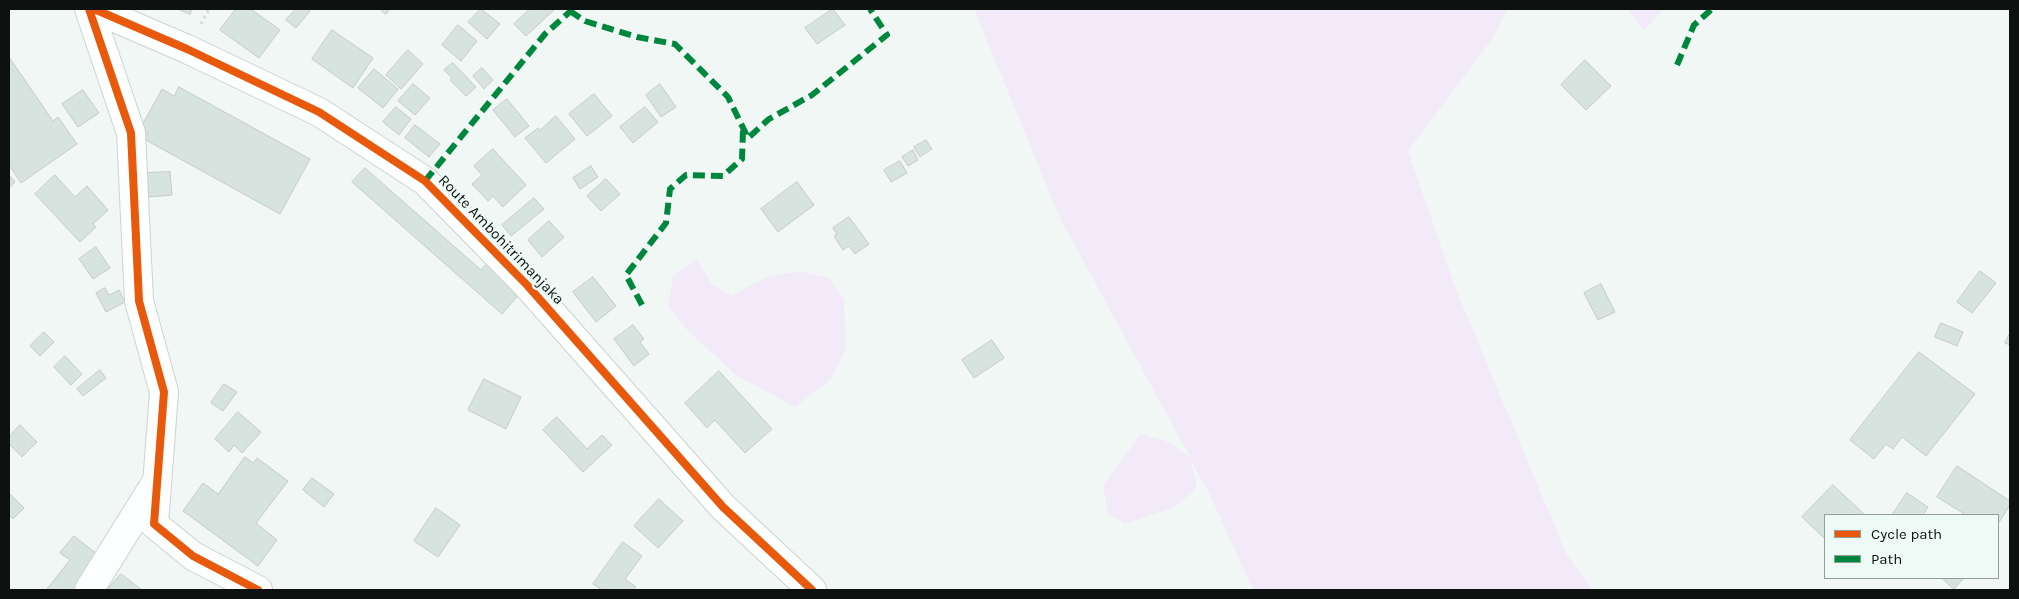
<!DOCTYPE html>
<style>
body{margin:0}
#map{position:relative;width:2019px;height:599px;overflow:hidden;background:#f1f7f5;font-family:Karla,sans-serif}
canvas{display:block}
.frame{position:absolute;inset:0;border:10px solid #0d1110;pointer-events:none}
.legend{position:absolute;left:1824px;top:514px;width:175px;height:65px;box-sizing:border-box;background:#eefaf6;border:1px solid #949d9a;margin:0;padding:6px 9px;list-style:none;font-size:15px;color:#0d1110}
.legend li{display:flex;align-items:center;gap:10px;height:25px}
.legend b{width:25px;border:1px solid #949d9a}
</style>
<div id="map">
<canvas width="2019" height="599"></canvas>
<div class="frame"></div>
<ul class="legend">
<li><b style="height:6px;background:#e8590c"></b>Cycle path</li>
<li><b style="height:6px;background:#00873e"></b>Path</li>
</ul>
</div>
<script>
const context = document.querySelector('canvas').getContext('2d');
context.lineJoin = 'round';
function paint(path, color) { context.fillStyle = color; context.fill(path, 'evenodd'); }
function strokePath(path, color, width, dash) { context.strokeStyle = color; context.lineWidth = width; context.lineCap = dash ? 'butt' : 'round'; context.setLineDash(dash || []); context.stroke(path); }
function label(font, color, halo, rows, align = 'center') {
  context.font = font + ' Karla,sans-serif'; context.lineWidth = 5; context.setLineDash([]); context.textBaseline = 'middle'; context.strokeStyle = halo; context.fillStyle = color; for (const [text, x, y, turn = 0] of rows) {
    context.save(); context.translate(x, y); context.rotate((+turn || 0) * Math.PI / 180); context.textAlign = isNaN(turn) ? turn : align; if (halo) context.strokeText(text, 0, 0); context.fillText(text, 0, 0); context.restore();
  }
}
paint(new Path2D(`
 M974 9H1507L1493 38 1408 151 1455 287 1566 553 1593 590H1253L1209 493 1191 461 1197 487 1175 507 1125 524 1108 513 1103 485 1141 434 1166 441 1190 457 1060 218Z
 M1627 9H1663L1644 30Z
 M697 259 711 283 731 296 765 278 800 271 829 278 844 300 846 349 831 379 795 407 736 375 688 331 668 307 673 276Z`), '#f2eaf8');
const building = new Path2D(`
 M178 9H192L190 14Z
 M236 9H251L280 30 259 58 220 30Z
 M296 9H308L310 11 296 28 286 20Z
 M380 9H390L386 14Z
 M481 9 500 24 487 39 468 22Z
 M530 9H555L526 36 514 24Z
 M833 9 845 25 817 44 805 28Z
 M458 25 477 41 461 61 442 45Z
 M332 30 373 58 353 88 312 59Z
 M408 50 423 64 401 89 386 75Z
 M9 57 53 121 58 117 77 144 21 183 9 165Z
 M1585 60 1611 86 1586 110 1561 85Z
 M453 63 476 87 466 96 450 80 452 78 444 70Z
 M482 68 493 80 484 89 473 76Z
 M374 69 398 89 383 108 358 88Z
 M413 84 430 98 415 115 398 101Z
 M660 84 676 107 661 117 646 95Z
 M179 87 310 159 280 214 144 139 148 133 140 129 162 89 174 96Z
 M83 90 99 113 78 127 62 104Z
 M594 94 612 116 587 136 569 114Z
 M507 99 529 126 515 137 493 110Z
 M396 107 411 119 399 135 383 122Z
 M645 107 658 122 633 143 620 127Z
 M556 116 575 139 546 163 525 138 538 128 540 130Z
 M415 125 440 144 429 157 405 138Z
 M926 140 932 149 920 157 914 147Z
 M493 149 526 185 503 207 493 196 488 201 472 184 482 175 474 166Z
 M913 150 918 160 908 166 902 157Z
 M900 161 907 173 891 182 884 170Z
 M591 166 598 177 580 189 573 178Z
 M365 168 481 270 488 262 522 291 502 314 352 182Z
 M170 172 172 195 149 197 147 173Z
 M9 175 15 182 9 188Z
 M55 175 75 197 87 186 108 210 93 224 96 227 80 242 35 194Z
 M606 179 620 194 601 211 587 196Z
 M797 182 814 205 778 232 761 209Z
 M534 198 544 209 511 236 502 225Z
 M849 217 869 244 855 254 849 246 843 250 834 236 837 234 833 228Z
 M549 221 564 237 542 257 528 240Z
 M96 247 110 268 93 279 79 259Z
 M1980 271 1996 283 1972 313 1957 302Z
 M593 277 616 306 596 322 573 292Z
 M1601 284 1615 312 1598 320 1584 293Z
 M105 288 109 295 119 290 125 302 106 312 96 293Z
 M1941 323 1963 332 1957 346 1935 337Z
 M633 325 644 339 640 342 649 354 634 366 614 339Z
 M44 332 54 342 40 356 30 346Z
 M2010 333V345L2005 343Z
 M992 340 1004 358 974 378 962 360Z
 M1919 352 1975 394 1926 456 1902 437 1893 449 1886 444 1874 459 1850 440Z
 M65 356 82 374 71 385 54 367Z
 M100 370 106 378 83 396 77 389Z
 M719 371 772 429 745 453 715 420 707 428 685 403Z
 M484 379 521 397 506 429 468 410Z
 M224 384 237 392 223 411 211 403Z
 M238 412 261 432 242 453 234 445 229 452 215 439Z
 M557 417 587 449 602 435 612 445 583 472 543 430Z
 M20 425 37 442 22 457 9 444V437Z
 M245 457 253 463 257 458 288 481 256 523 277 540 258 566 183 511 203 483 218 494Z
 M1957 466 2010 501V505L1998 524V515H1966L1937 497Z
 M312 478 334 494 324 507 303 490Z
 M1833 485 1865 515H1825V539L1802 517Z
 M9 493 24 508 13 519 9 515Z
 M1907 493 1928 507 1923 515H1892Z
 M659 499 683 521 658 548 634 526Z
 M436 508 460 525 438 557 414 541Z
 M74 536 102 558 78 590H46L70 560 60 553Z
 M623 542 642 556 625 579 636 587 633 590H602L593 584Z
 M121 574 142 590H107Z
 M1942 578H1964L1954 589Z`);
paint(building, '#d6e3de');
strokePath(building, '#c6cac8', 1);
const street = new Path2D(`
 M89 9 131 133 139 301 164 392 154 524 193 556 258 590
 M89 590 155 484`);
const secondary = new Path2D(`
 M94 9 187 49 319 112 425 181 527 285 723 507 812 590`);
strokePath(street, '#ced3d1', 30);
strokePath(secondary, '#ced3d1', 30);
strokePath(new Path2D(`
 M201 24 209 9`), '#d8dada', 3, [2.5, 4]);
strokePath(street, '#fdfefe', 28);
strokePath(secondary, '#fdfefe', 28);
strokePath(new Path2D(`
 M570 11 585 21 637 37 675 44 728 97 748 138 769 119 812 95 887 35 870 9
 M1677 65 1694 25 1712 9
 M425 181 545 34 573 9
 M642 305 626 275 666 223 670 189 686 175 723 176 742 159 743 130`), '#00873e', 6, [12, 6]);
strokePath(new Path2D(`
 M89 9 131 133 139 301 164 392 154 524 193 556 258 590
 M94 9 187 49 319 112 425 181 527 285 723 507 812 590`), '#e8590c', 8);
label('15px', '#0d1110', '#eefaf6', [
 ["Route Ambohitrimanjaka",501,240,46]
]);
</script>
